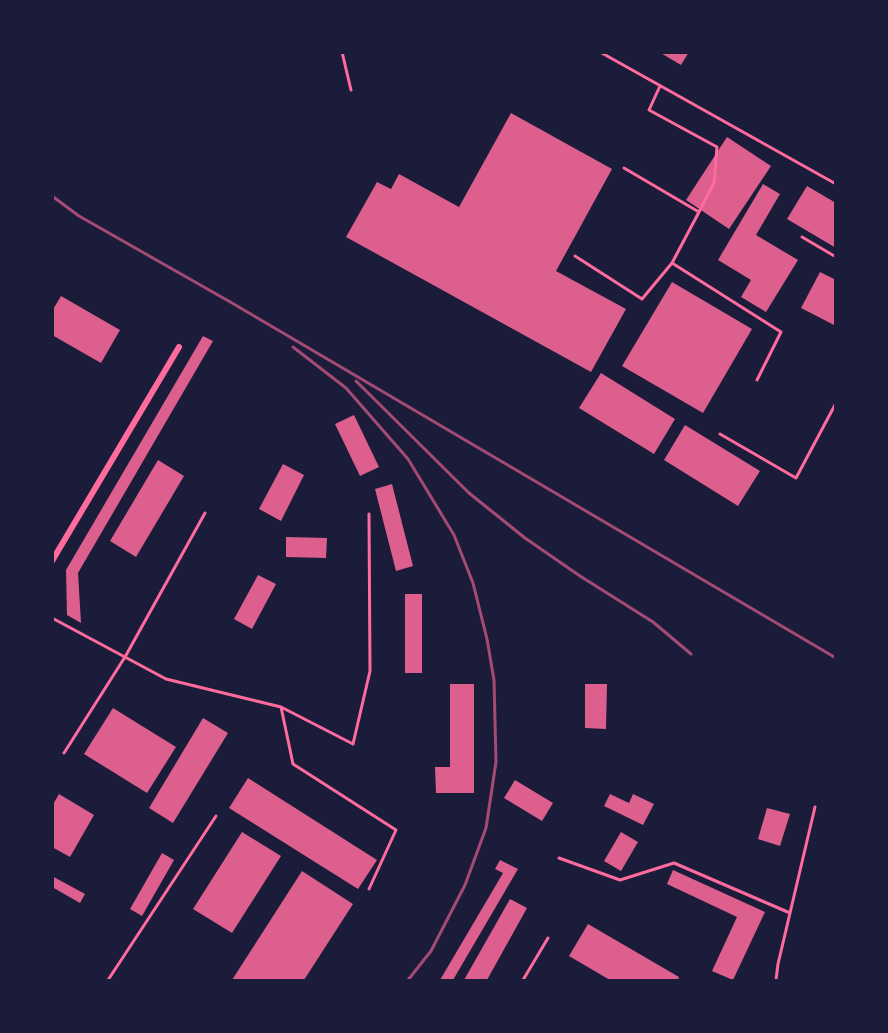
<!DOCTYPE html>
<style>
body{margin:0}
#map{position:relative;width:888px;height:1033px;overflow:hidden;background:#1b1b3a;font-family:"Noto Sans",sans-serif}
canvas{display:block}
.frame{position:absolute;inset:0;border:54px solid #1b1b3a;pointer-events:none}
</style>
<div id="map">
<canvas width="888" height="1033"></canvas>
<div class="frame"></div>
</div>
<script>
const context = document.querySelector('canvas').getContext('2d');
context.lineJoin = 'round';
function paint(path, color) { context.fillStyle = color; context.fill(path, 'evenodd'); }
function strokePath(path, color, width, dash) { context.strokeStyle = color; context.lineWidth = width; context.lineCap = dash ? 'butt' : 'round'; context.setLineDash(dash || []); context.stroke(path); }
paint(new Path2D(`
 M659 52H689L681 65Z
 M511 113 612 169 556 271 626 309 591 372 346 237 377 182 391 189 399 174 459 207Z
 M727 137 771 166 729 229 686 200Z
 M763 184 780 194 756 235 798 260 766 312 741 297 751 280 718 260Z
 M807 186 836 203V248L787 219Z
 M820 272 836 280V326L801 308Z
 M672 282 752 329 703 413 622 366Z
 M61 296 120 330 101 363 52 335V311Z
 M203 336 213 341 78 573 81 623 67 615 66 570Z
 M601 373 675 419 654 454 579 408Z
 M354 415 379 467 360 476 335 424Z
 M685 425 760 471 738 506 664 460Z
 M158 460 184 476 136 557 110 541Z
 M283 464 304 475 281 521 259 509Z
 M392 484 413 566 396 571 375 489Z
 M286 537 327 538 326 558 286 557Z
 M258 575 276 584 252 629 234 619Z
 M405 594H422V673H405Z
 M450 684H474V793H436L435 767H450Z
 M585 684H607L606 729 585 728Z
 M113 708 176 747 147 793 84 754Z
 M203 718 228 733 173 823 149 808Z
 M248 778 377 860 358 889 229 808Z
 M515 780 553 803 542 821 504 798Z
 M59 794 94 815 70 857 52 847V806Z
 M610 794 629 803 633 794 654 804 643 825 604 806Z
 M767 808 790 814 780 846 758 839Z
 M242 832 281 856 232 933 193 909Z
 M621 832 638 842 621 871 604 861Z
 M162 853 174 860 142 916 130 909Z
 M500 860 518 869 453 980H440L503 873 495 869Z
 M673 870 765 912 733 980 712 971 737 917 667 884Z
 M302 871 353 904 304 980H232Z
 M52 876 85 894 80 903 52 887Z
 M510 899 527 908 487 980H464Z
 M588 924 679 977 678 980H610L569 956Z`), '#dd5f8e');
strokePath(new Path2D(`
 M342 52 351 90
 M600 52 836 184
 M624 168 699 212 714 183 717 147 649 110 660 86
 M699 212 672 263 781 332 757 380
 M802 237 836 257
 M575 256 642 299 672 263
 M720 434 796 478 836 403
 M52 618 166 679 281 707 353 744 370 671 369 514
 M281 707 293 764 396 830 369 889
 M64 753 125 657 205 513
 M559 858 620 880 674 863 790 913
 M108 980 216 816
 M523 980 548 938
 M776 980 778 964 815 807`), '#ff6b9d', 3);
strokePath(new Path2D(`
 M52 561 179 347`), '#ff6b9d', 6);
strokePath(new Path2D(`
 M52 196 79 216 232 303 836 658
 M293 347 346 388 408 459 454 535 473 583 487 639 494 680 496 762 486 828 465 885 431 951 408 980
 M356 381 469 493 525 538 580 576 653 622 691 654`), '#a44b75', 3);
</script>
